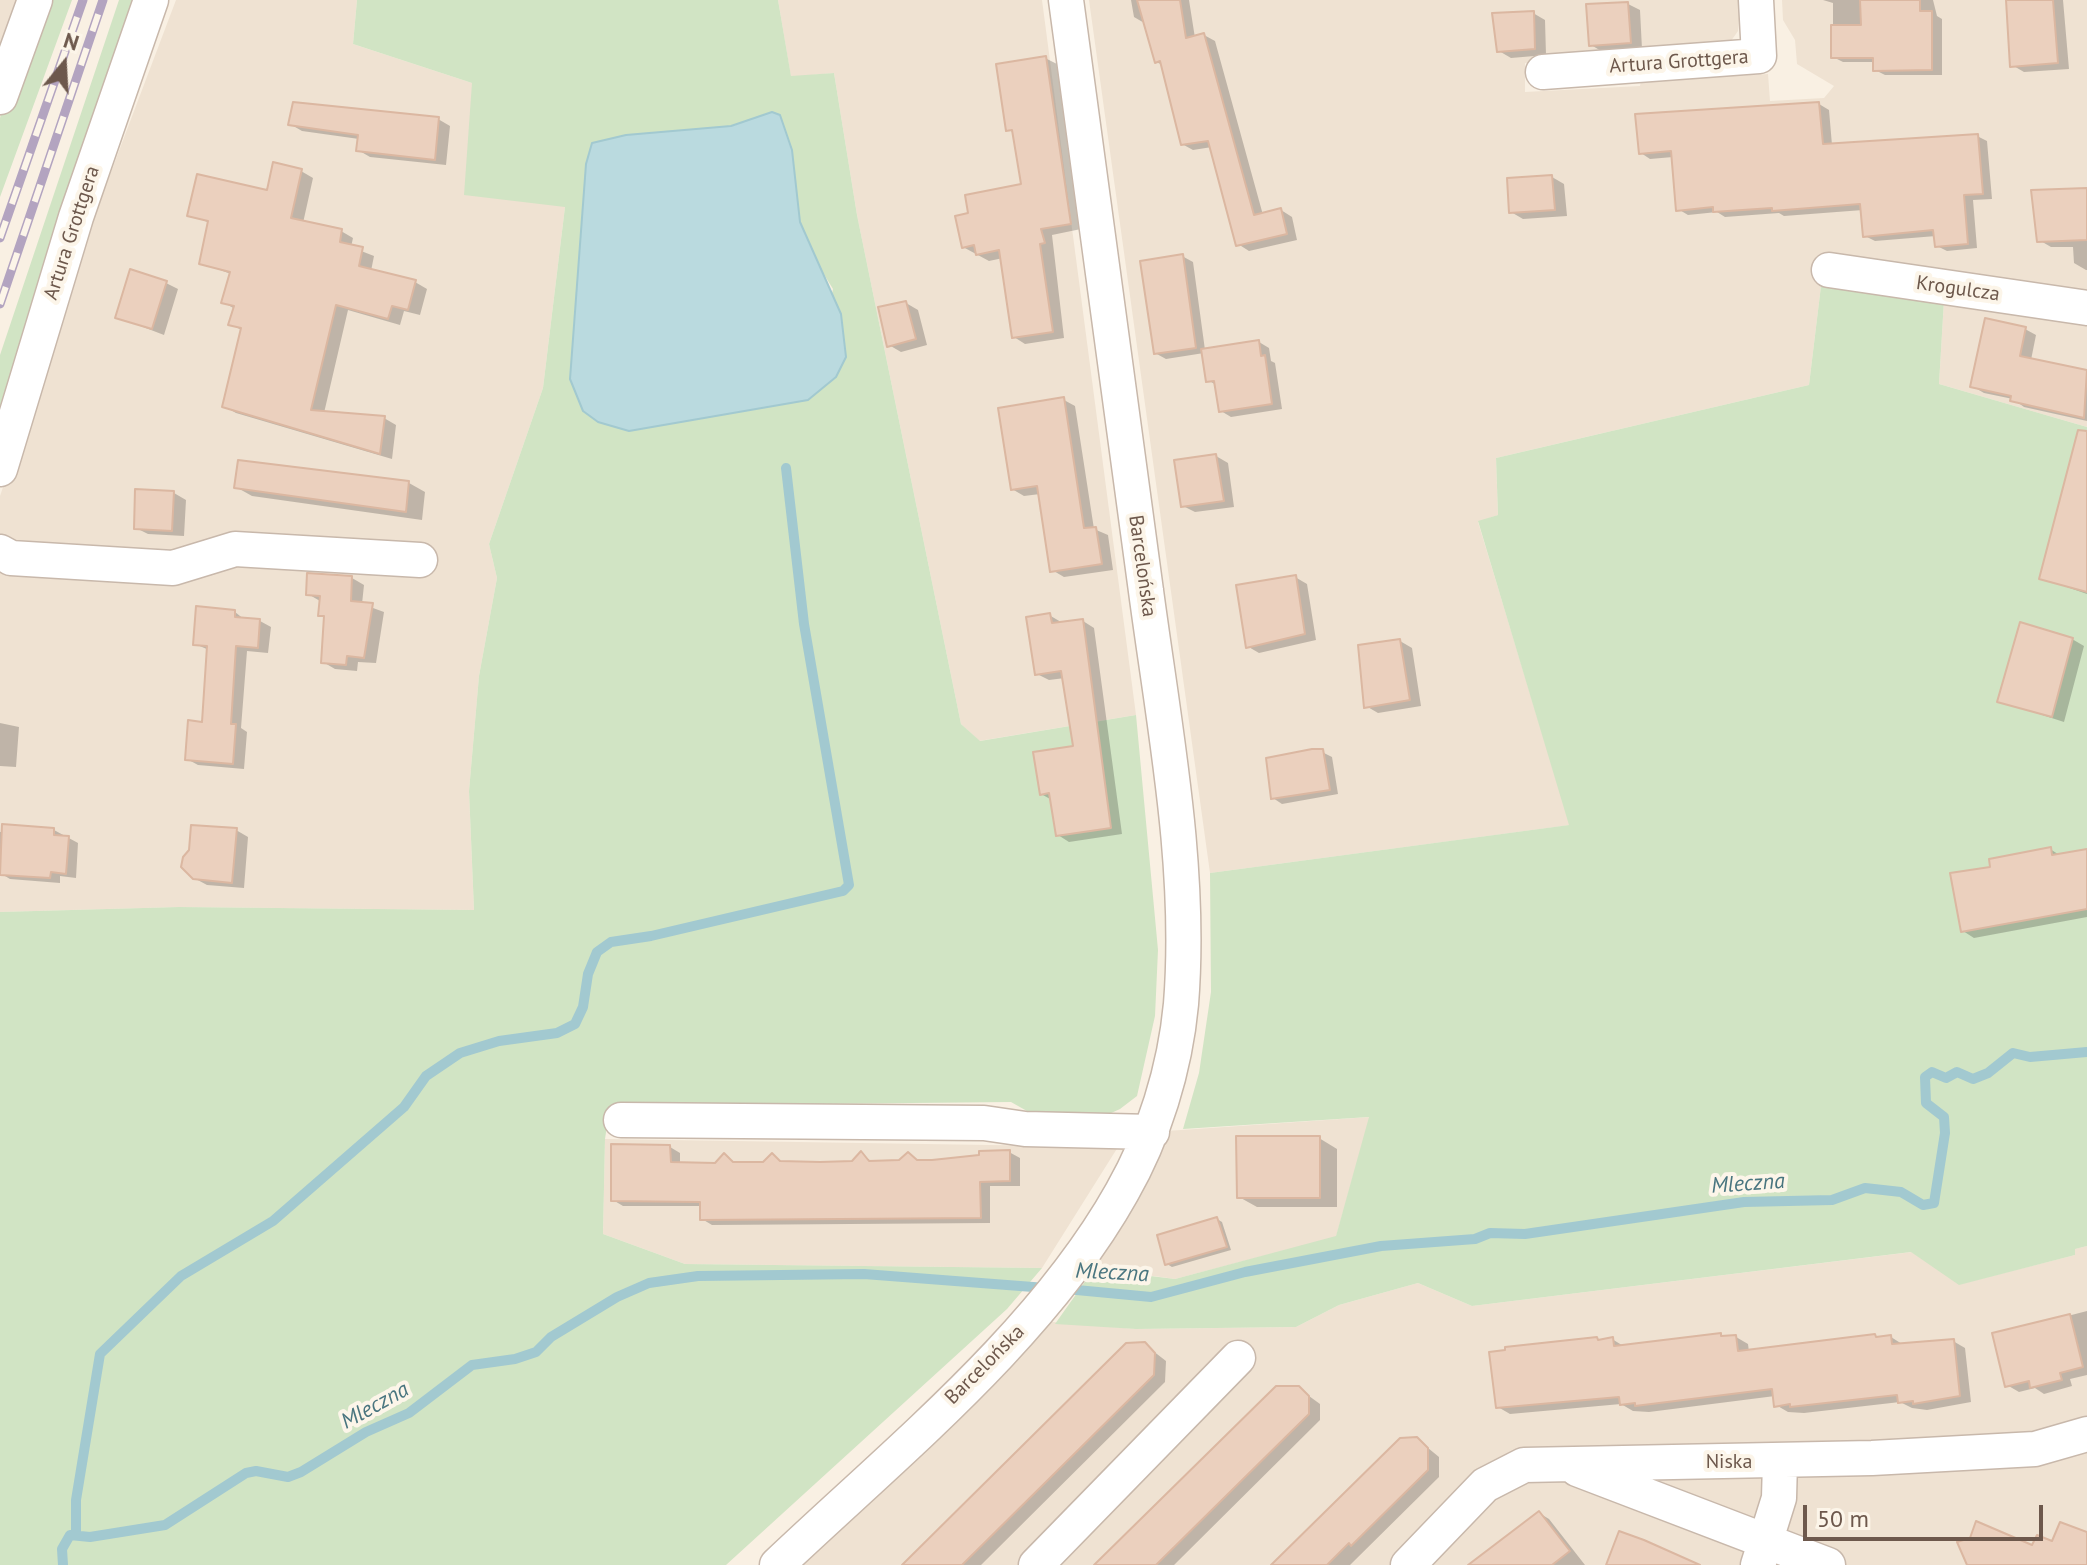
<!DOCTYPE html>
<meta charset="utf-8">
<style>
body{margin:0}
#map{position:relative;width:2087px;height:1565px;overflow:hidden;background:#f9f0e3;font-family:"PT Sans",sans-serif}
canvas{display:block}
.north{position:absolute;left:24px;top:24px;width:80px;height:80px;-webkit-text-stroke:6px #fcf5e9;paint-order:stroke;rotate:18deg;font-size:22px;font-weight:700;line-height:32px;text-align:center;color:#6d584c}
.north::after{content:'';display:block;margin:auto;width:28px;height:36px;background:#6d584c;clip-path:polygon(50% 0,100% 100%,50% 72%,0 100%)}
.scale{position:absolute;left:1803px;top:1505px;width:240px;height:36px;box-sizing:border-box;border:4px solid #6d584c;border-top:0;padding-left:10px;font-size:24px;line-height:28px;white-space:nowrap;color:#6d584c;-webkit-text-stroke:6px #fcf5e9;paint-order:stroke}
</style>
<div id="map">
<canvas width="2087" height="1565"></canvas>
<div class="north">N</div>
<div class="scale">50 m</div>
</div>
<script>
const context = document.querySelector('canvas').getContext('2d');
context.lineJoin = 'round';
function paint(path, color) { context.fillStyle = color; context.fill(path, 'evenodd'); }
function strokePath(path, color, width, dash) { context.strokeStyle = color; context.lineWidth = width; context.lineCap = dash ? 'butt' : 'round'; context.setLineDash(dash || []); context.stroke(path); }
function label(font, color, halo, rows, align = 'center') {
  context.font = font + ' "PT Sans",sans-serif'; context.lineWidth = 8; context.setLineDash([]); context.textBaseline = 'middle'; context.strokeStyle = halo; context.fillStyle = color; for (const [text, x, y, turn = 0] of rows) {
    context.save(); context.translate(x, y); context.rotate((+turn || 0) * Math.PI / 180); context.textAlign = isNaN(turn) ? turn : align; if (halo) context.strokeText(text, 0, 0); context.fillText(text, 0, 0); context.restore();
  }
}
paint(new Path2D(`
 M0 0H42L0 118Z
 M176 0H357L353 44 472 83 565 207 543 388 489 544 497 578 479 676 469 791 474 910 179 907 0 912V496L97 209Z
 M778 0H1042L1136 715 979 741 961 724 857 215 834 73 791 77Z
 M1089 0H1741L1738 31 1731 41 1714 52 1525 63V92L1640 86 1641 81 1768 74 1770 101 1824 98 1834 86 1797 64 1795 40 1783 20 1782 0H2087V291L1819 256 1821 286 1809 385 1496 458 1498 515 1478 522 1570 825 1210 873Z
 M1944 300 2087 321V427L1939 384Z
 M1370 1117 1336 1237 1175 1279 1075 1265 1152 1132Z
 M605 1139 1118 1147 1042 1268 685 1264 603 1234Z
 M2087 1246V1565H774L1029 1320 1136 1329 1296 1327 1339 1305 1418 1283 1472 1306 1912 1252 1960 1284 2075 1255 2074 1249Z`), '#efe2d2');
paint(new Path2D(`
 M42 0H72L0 197V118Z
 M119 0H143L0 416V355Z
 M357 0H778L791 76 834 73 857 215 961 724 980 741 1136 715 1158 950 1155 1016 1137 1096 1120 1109 1098 1119 1034 1115 1011 1102 610 1106 605 1139 603 1234 685 1264 1042 1268 1007 1309 726 1565H0V912L179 907 474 910 469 791 479 676 497 578 489 544 543 388 565 207 464 195 472 83 353 44ZM772 112 792 150 800 222 814 258 833 289 808 400 629 431 570 379 586 164 592 143 731 126Z
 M1821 286 1944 300 1939 384 2087 427V1246L2075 1249V1255L1959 1285 1911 1252 1472 1306 1418 1283 1339 1305 1296 1327 1136 1329 1055 1324 1094 1269 1175 1279 1336 1236 1369 1117 1183 1129 1199 1073 1211 992 1210 873 1569 825 1478 521 1498 515 1496 458 1809 385Z`), '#d1e4c4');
const water = new Path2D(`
 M772 112 780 115 792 150 800 222 841 314 846 357 836 377 808 400 629 431 598 422 583 411 570 379 586 164 592 143 626 135 731 126Z`);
paint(water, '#badadf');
strokePath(water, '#a2c9d0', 2);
paint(new Path2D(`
 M1131 0H1189L1195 38 1204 35 1215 41 1263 215 1281 210 1292 217 1297 240 1249 251 1238 244 1212 147 1193 150 1182 144 1163 65 1156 62 1146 24 1134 17Z
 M1823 0H1933L1937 16 1942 19V75H1885L1875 70V62H1843L1833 57V3Z
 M2008 0H2063L2069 69 2024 72 2012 65Z
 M1628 4 1640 10 1642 49 1603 52 1591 45Z
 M1533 13 1545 20 1546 55 1511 58 1499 51Z
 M1045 58 1057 64 1081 229 1052 235 1064 338 1025 344 1014 337 1003 258 989 261 963 247 970 214 1023 185 1014 133 1008 129Z
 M1819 104 1829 110 1832 145 1977 136 1987 141 1992 199 1973 200 1977 248 1947 251 1937 246 1936 236 1875 241 1865 236 1863 210 1784 216 1779 213 1725 217 1717 212 1688 215 1678 209 1673 157 1650 159 1641 153Z
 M438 119 450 126 446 165 370 157 358 150 359 139 302 131 290 124Z
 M301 171 313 178 303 223 341 231 353 238 351 247 374 256 371 271 415 282 427 289 420 315 404 311 400 325 348 310 324 413 384 418 396 425 392 459 236 413 224 406 243 331 231 324 235 309 223 302 231 274 201 263 210 223 190 215 268 192Z
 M1552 177 1564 184 1567 216 1523 219 1511 212Z
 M2087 190V270H2086L2074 263 2073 247H2051L2039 240Z
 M1182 256 1193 262 1205 350 1259 342 1269 348 1271 361 1275 363 1282 409 1231 417 1221 411 1216 385 1208 380 1204 353 1166 359 1155 353Z
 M166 283 178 289 164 335 117 317Z
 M906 303 918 310 927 345 901 352 889 345Z
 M2025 329 2036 335 2031 360 2087 372V421L2024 407 2013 399 1984 393 1972 386Z
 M1064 400 1075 406 1094 529 1108 535 1113 570 1064 577 1052 570 1040 494 1024 496 1012 489Z
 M1216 456 1228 463 1234 507 1195 512 1183 506Z
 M240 462 409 483 425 492 422 520 252 496 236 487Z
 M2087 482V594L2041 578Z
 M174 493 186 500 184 536 148 534 136 528Z
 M1295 577 1307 584 1316 640 1259 653 1247 646Z
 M352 578 364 585 362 604 384 612 376 663 358 662 357 671 335 669 323 662 326 618 320 615V601L308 594Z
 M235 612 245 620 260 621 271 627 268 653 247 651 241 728 247 732 244 769 198 765 187 759 204 724 209 650 195 644Z
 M1049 615 1061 622 1083 621 1094 628 1122 834 1069 842 1058 835 1052 800 1041 794 1075 748 1065 678 1049 680 1037 674Z
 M2072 639 2084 646 2064 722 1999 701Z
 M1400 641 1412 648 1421 706 1378 713 1366 706 1361 676Z
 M0 723 19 727 16 767 0 766Z
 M1322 752 1332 757 1338 794 1282 804 1273 798Z
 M54 830 78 843 76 878 60 876V883L10 879 0 873V832Z
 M236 830 248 837 244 888 207 885 194 878Z
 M2050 849 2061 856 2087 851V917L1974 938 1963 931 1992 868Z
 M1319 1138 1337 1149V1207H1257L1239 1197Z
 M670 1147 680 1153V1164L716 1165 725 1156 737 1164H763L772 1156 783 1162 853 1163 861 1154 874 1163 900 1162 908 1154 920 1162 1009 1152 1020 1158V1186H990V1223L712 1225 702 1219V1206H623L613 1200Z
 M1217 1219 1222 1222 1231 1250 1172 1267 1167 1264Z
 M2087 1311V1375L2070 1379 2072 1386 2044 1394 2035 1388 2019 1392 2007 1385 1994 1335Z
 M1721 1335 1736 1337 1748 1344 1749 1352 1875 1336 1891 1337 1902 1344 1953 1341 1965 1348 1971 1402 1927 1410 1912 1408 1900 1402 1804 1413 1788 1412 1776 1405 1775 1396 1649 1412 1633 1411 1621 1404 1510 1414 1498 1407 1597 1339H1612L1625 1347Z
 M1144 1344 1166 1361 1165 1382 981 1565H904Z
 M1298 1388 1320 1404V1420L1174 1565H1097Z
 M1417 1439 1439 1457V1477L1350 1565H1274Z
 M1539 1513 1549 1519 1585 1565H1472Z`), '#0003');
strokePath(new Path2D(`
 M1066 1289 1151 1297 1245 1272 1381 1246 1475 1239 1490 1233 1525 1234 1744 1202 1832 1200 1865 1188 1901 1192 1923 1205 1934 1203 1945 1133 1944 1117 1926 1103 1925 1077 1932 1072 1946 1078 1957 1072 1973 1079 1988 1073 2013 1053 2030 1057 2087 1052
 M76 1534V1500L100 1354 181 1276 273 1221 404 1107 426 1076 460 1053 499 1041 557 1033 575 1024 583 1007 588 974 597 952 611 942 651 936 843 891 849 885 804 624 786 468
 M63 1565 62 1549 70 1535 90 1537 165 1525 246 1473 256 1471 288 1477 301 1472 366 1432 409 1413 472 1365 515 1359 536 1352 551 1337 617 1297 649 1283 698 1276 864 1274 1046 1288`), '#a2c9d0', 10);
const building = new Path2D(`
 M1137 0H1180L1186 38 1204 33 1254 215 1281 208 1287 234 1236 246 1208 141 1181 145 1160 61 1155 63Z
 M1860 0H1920V11H1932V70L1873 71V58H1831V25H1861Z
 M2006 0H2053L2058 63 2010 67Z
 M1628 2 1631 43 1589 46 1586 4Z
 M1534 11 1535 49 1497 52 1492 13Z
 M1046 56 1071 224 1041 229 1045 243 1040 244 1053 332 1012 338 999 250 976 255 974 245 962 248 955 216 968 213 965 195 1021 184 1012 130 1006 131 996 64Z
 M293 102 439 117 435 160 356 151 358 135 288 125Z
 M1819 102 1823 144 1978 134 1983 194 1964 195 1968 244 1935 247 1933 230 1863 237 1860 204 1772 211V208L1713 212V207L1676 211 1671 151 1639 154 1635 114Z
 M273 162 302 169 291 218 342 229 340 242 363 247 359 266 416 280 408 310 392 306 388 319 336 305 311 410 385 416 380 454 222 407 241 328 228 325 234 306 221 303 230 272 199 264 208 221 187 216 197 174 267 190Z
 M1552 175 1555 210 1509 213 1507 178Z
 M2087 188V240L2037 242 2031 190Z
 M1183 254 1196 348 1154 354 1140 261Z
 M130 269 167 281 152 329 115 318Z
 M906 301 916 339 887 347 878 307Z
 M1985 318 2026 327 2020 356 2087 370 2084 418 2010 401 2011 396 1970 387Z
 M1259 340 1261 356 1265 355 1272 404 1219 412 1214 381 1206 382 1201 349Z
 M1064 397 1084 528 1096 527 1102 564 1050 572 1037 486 1011 490 998 408Z
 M2078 430 2087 431V592L2039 579Z
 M1216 454 1224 501 1181 507 1174 460Z
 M238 460 409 481 406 512 234 488Z
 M135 489 174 491 172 531 134 529Z
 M307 573 352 576 351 601 373 603 364 658 347 656 346 665 321 663 324 616H318L320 596 306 595Z
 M1296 575 1305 634 1246 648 1236 585Z
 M196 606 235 610V617L260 619 258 648 236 646 231 724H236L233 764 185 760 188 720 202 722 207 646 193 645Z
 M1050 613 1052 623 1083 619 1111 828 1056 836 1049 793 1040 795 1033 752 1073 746 1061 671 1035 675 1026 617Z
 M2020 622 2073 638 2052 717 1997 702Z
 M1400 639 1410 700 1364 708 1358 645Z
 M1312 749H1323L1330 790 1271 799 1266 758Z
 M2 824 54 828V835L69 836 66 874 51 872 50 878 0 875Z
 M191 825 237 828 232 883 193 879 181 867 183 857 189 850Z
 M2051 847 2052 855 2087 849V909L1961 932 1950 873 1990 867 1989 859Z
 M1236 1136H1320V1198H1237Z
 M611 1144 670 1145 671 1162 715 1163 724 1153 733 1162H763L772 1153 780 1161 820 1162 852 1161 861 1151 869 1161 899 1160 908 1152 917 1160H932L979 1155V1151L1010 1150V1181L980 1182 981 1218 700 1220V1202L611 1201Z
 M1217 1217 1227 1247 1165 1265 1157 1235Z
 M2070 1314 2083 1367 2060 1373 2062 1380 2030 1388 2029 1381 2005 1387 1992 1333Z
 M1721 1333V1336L1736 1335 1738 1351 1875 1334 1876 1337 1891 1335 1892 1344 1954 1339 1960 1396 1913 1404V1401L1898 1403 1897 1395 1790 1407V1404L1774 1407 1772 1389 1635 1406V1403L1620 1405 1619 1397 1496 1408 1489 1352 1505 1350V1347L1597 1337 1598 1340 1613 1337 1614 1346Z
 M1145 1342 1155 1353 1154 1375 962 1565H902L1126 1343Z
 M1276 1386H1299L1309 1396V1414L1156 1565H1094Z
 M1417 1437 1428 1448V1470L1351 1546 1349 1543 1327 1565H1271L1400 1438Z
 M1539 1511 1570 1551 1552 1565H1468Z
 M1976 1521 2032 1545 2037 1535 2052 1541 2060 1522 2087 1532V1565H1967L1957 1542 1970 1538Z
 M1619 1531 1644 1540 1700 1565H1606Z`);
paint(building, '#ebd0be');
strokePath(building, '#dbb7a1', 2);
const minor = new Path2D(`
 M1543 72 1759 56 1756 0
 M0 97 35 0
 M1829 270 2087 308
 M0 469 76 217 151 0
 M0 552 11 558 173 568 235 549 420 560
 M621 1120 984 1123 1025 1129 1152 1132
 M1577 1469 1828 1565
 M777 1565C895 1453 1042 1335 1122 1192 1154 1136 1175 1069 1181 1004 1192 867 1164 726 1146 591 1119 394 1092 197 1066 0
 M1036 1565 1238 1358
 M1408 1565 1485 1485 1524 1465 1872 1458 2035 1449 2087 1434
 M1758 1565 1779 1498 1780 1462`);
strokePath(minor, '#c8b8ab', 37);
strokePath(minor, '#fff', 34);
const rail = new Path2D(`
 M0 238 83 0
 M0 304 103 0`);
strokePath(rail, '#b3a4c0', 9);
strokePath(rail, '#fcf5e9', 6, [18]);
label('20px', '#6d584c', '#fcf5e9', [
 ["Artura Grottgera",1679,62,-4],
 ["Artura Grottgera",72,233,-72],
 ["Krogulcza",1958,289,8],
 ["Barcelońska",1142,566,82],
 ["Barcelońska",985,1365,-45],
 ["Niska",1729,1462]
]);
label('italic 22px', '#49757f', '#fcf5e9', [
 ["Mleczna",1748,1184,-4],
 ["Mleczna",1112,1273,3],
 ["Mleczna",375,1406,-29]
]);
</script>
